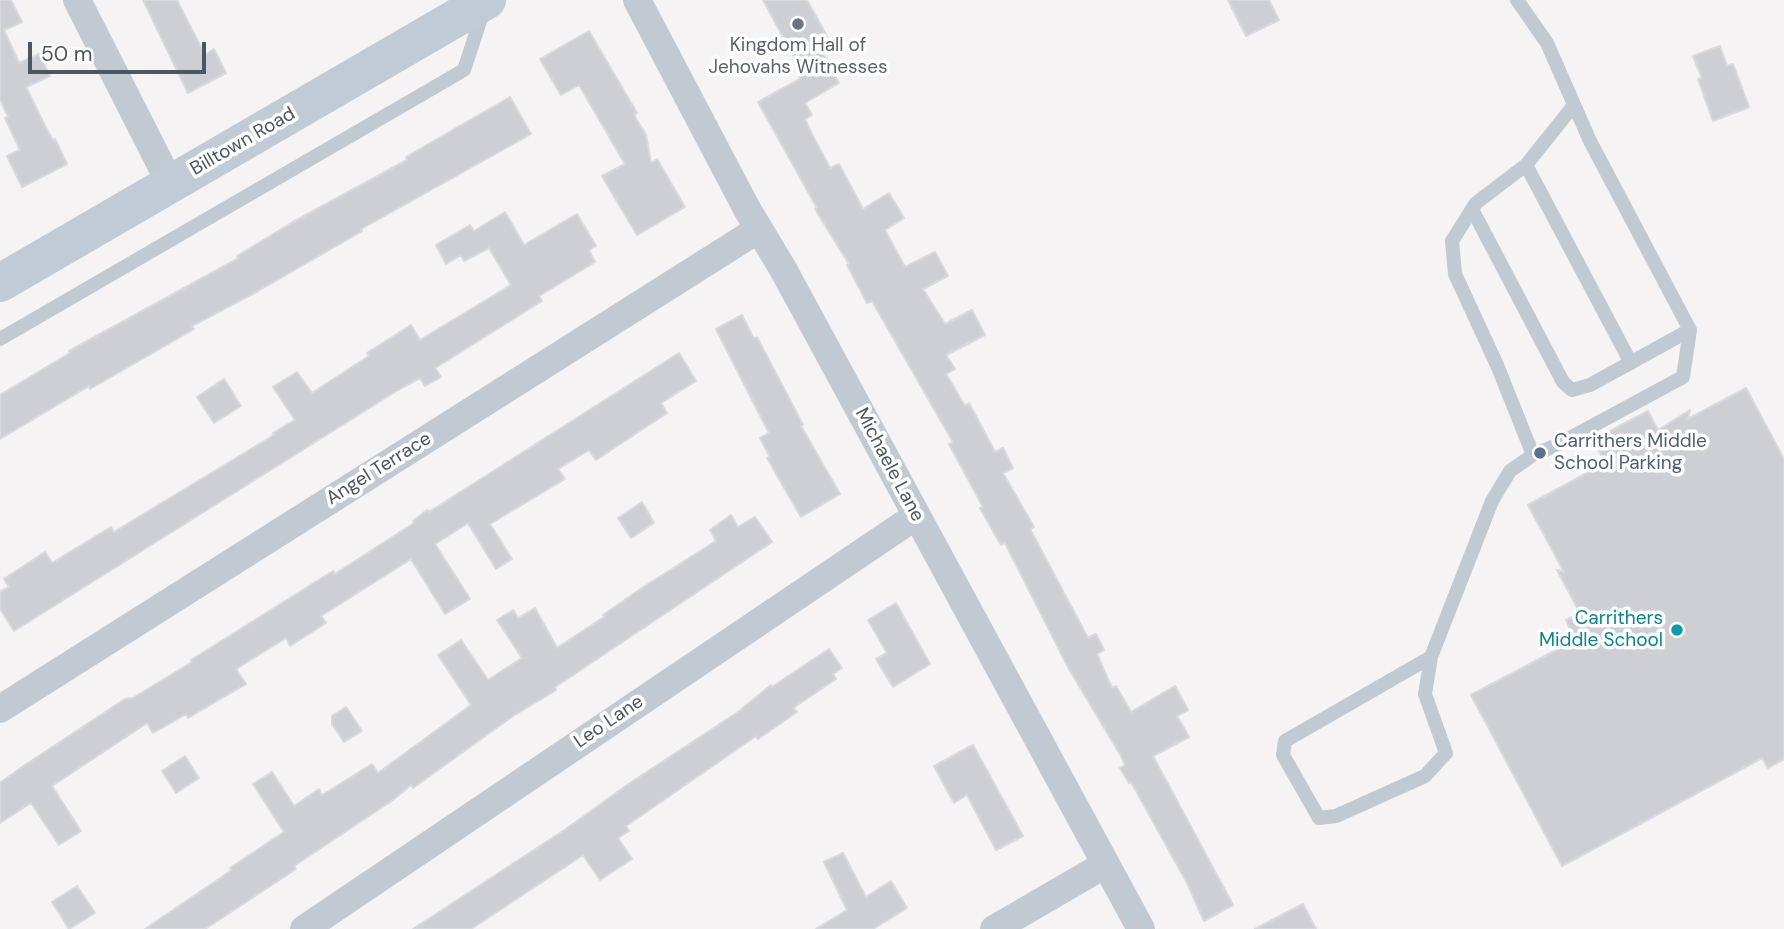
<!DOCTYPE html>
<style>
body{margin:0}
#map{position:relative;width:1784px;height:929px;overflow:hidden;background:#f5f3f3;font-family:"DM Sans",sans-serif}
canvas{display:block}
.scale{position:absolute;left:28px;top:42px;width:178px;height:32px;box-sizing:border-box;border:4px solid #4a5661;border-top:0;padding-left:9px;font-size:21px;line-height:24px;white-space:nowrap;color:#4a5661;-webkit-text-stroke:5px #fff;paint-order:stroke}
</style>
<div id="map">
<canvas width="1784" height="929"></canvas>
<div class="scale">50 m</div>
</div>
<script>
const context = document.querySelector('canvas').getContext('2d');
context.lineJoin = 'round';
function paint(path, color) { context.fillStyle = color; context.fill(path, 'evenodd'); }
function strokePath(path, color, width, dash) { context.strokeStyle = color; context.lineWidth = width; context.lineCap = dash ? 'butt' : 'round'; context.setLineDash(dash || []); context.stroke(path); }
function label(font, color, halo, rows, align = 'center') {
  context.font = font + ' "DM Sans",sans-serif'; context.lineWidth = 7; context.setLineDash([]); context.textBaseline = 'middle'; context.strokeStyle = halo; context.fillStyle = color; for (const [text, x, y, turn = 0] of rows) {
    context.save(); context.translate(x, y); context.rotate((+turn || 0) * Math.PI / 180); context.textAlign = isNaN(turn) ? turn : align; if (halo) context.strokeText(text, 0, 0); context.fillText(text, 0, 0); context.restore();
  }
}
const building = new Path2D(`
 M0 0H11L22 22 4 30 19 63 39 54 50 76 26 87 45 126 53 140 55 139 67 164 22 187 7 156 20 150 5 118 8 117 0 99Z
 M143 0H177L205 55 214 49 226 73 188 93Z
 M763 0H807L829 40 819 46 839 83 805 103 812 115 805 119 814 138 830 168 839 164 863 209 889 193 904 218 885 230 905 267 935 252 948 276 923 289 945 324 972 310 985 335 946 355 955 369 946 374 965 406 969 403 995 452 1003 448 1013 468 1003 473 1034 527 1030 529 1088 638 1096 634 1104 650 1097 654 1112 688 1116 686 1131 712 1175 686 1188 710 1177 716 1189 737 1153 756 1233 905 1204 921 1187 883 1131 782 1129 783 1120 768 1125 765 1121 756 1069 669 1005 543 1001 545 980 508 983 507 949 444 953 442 872 301 867 303 847 265 849 264 815 209 817 208 758 102 800 79 794 57Z
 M1228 0H1269L1279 20 1246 36Z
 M589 31 637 113 634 115 646 135 651 163 657 159 685 207 637 235 602 176 625 164 579 85 561 95 540 59Z
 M1720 46 1727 66 1733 64 1749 107 1713 121 1698 79 1702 78 1693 56Z
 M510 97 531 134 361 229 362 231 258 291 192 326 194 329 90 389 89 386 0 439V395L70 353 69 351 239 258 237 256 293 222 407 160 406 157Z
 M505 212 524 245 577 214 596 246 589 250 595 262 539 296 542 301 435 368 441 377 425 386 420 378 398 390 14 631 0 609V592L9 587 4 579 45 552 52 563 111 527 114 532 274 435 273 433 295 420 273 387 297 372 312 393 369 356 367 353 411 325 420 340 511 285 489 248 464 261 461 255 446 264 436 245 470 225 474 231Z
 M742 315 754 339 757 337 803 425 801 426 840 494 801 517 767 458 770 457 760 438 769 433 716 329Z
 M679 353 696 381 661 403 667 413 596 460 589 450 558 469 565 479 490 524 512 559 496 569 468 523 435 544 470 599 445 614 411 559 321 616 326 623 290 646 286 638 236 669 246 684 188 718 186 714 153 733 147 723 52 786 81 831 59 845 31 803 0 823V783L22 767 125 699 133 698 192 662 191 660 333 571 335 574 414 523 413 521 427 510 429 512Z
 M224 379 241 406 214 423 197 397Z
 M1746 388 1784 459V759L1768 768 1762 758 1562 866 1471 695 1575 640 1566 620 1580 613 1557 570 1564 572 1528 505 1596 468 1589 466 1603 458 1593 440 1648 411 1658 430 1690 410 1688 419Z
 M642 502 654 523 631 538 618 518Z
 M731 515 738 527 755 517 772 542 555 687 556 690 513 716 413 788 411 785 393 800 294 866 296 869 205 929H145L232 870 230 868 284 832 253 784 272 772 294 806 319 789 322 795 372 764 378 773 471 705 438 655 461 640 488 680 522 658 497 620 513 610 518 618 535 608 557 648 604 617 603 615 642 588 716 541 710 530Z
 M896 603 930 664 893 687 876 659 887 653 868 620Z
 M829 649 842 668 833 674 836 679 793 708 797 712 758 739 756 736 626 826 629 831 618 838 632 859 600 880 583 855 471 929H413L566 829 627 785 738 712 771 685 772 687Z
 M346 707 362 731 344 742 332 724V716Z
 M973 745 1023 836 996 850 967 795 954 803 934 766Z
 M185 756 199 778 176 793 162 771Z
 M843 853 866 897 891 881 907 908 873 929H816L847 910 824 862Z
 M77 886 95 913 69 929 52 902Z
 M1303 904 1316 929H1255Z`);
paint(building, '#cdcfd5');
strokePath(building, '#d7d9de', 2);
strokePath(new Path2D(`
 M1526 165 1631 363
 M1472 209 1563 382 1572 390 1590 385 1690 330
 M0 339 464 70 483 12
 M1533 455 1497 365 1455 274 1452 241 1476 203 1526 165 1574 105
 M1431 657 1285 741 1283 755 1319 818 1336 816 1425 776 1446 753 1425 694 1431 657 1492 501 1510 471 1533 455 1557 445 1683 377 1690 330 1590 141 1547 43 1517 0`), '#c1cad2', 14);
strokePath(new Path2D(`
 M77 0 170 183
 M637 0 747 209 783 269 1141 929
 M0 709 759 229
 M304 929 916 516
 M994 929 1106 864`), '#c1cad2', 28);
strokePath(new Path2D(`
 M0 283 487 0`), '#c1cbd6', 38);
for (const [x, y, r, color] of [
 [798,24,7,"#6b7280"],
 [1540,453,7,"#5c6f8a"],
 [1677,630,7,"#0f9aa8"]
]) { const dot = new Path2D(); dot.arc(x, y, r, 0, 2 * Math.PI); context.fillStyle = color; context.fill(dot); strokePath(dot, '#fff', 2.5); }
label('19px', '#5b616d', '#fff', [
 ["Kingdom Hall of",798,46],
 ["Jehovahs Witnesses",798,68]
]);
label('19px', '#4a5661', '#fff', [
 ["Billtown Road",243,142,-30],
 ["Michaele Lane",889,465,62],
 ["Angel Terrace",379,469,-32],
 ["Leo Lane",609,722,-34]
]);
label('19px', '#4e5e75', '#fff', [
 ["Carrithers Middle",1554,442],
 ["School Parking",1554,464]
], 'left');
label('19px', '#0d838f', '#fff', [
 ["Carrithers",1663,619],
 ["Middle School",1663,641]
], 'right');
</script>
